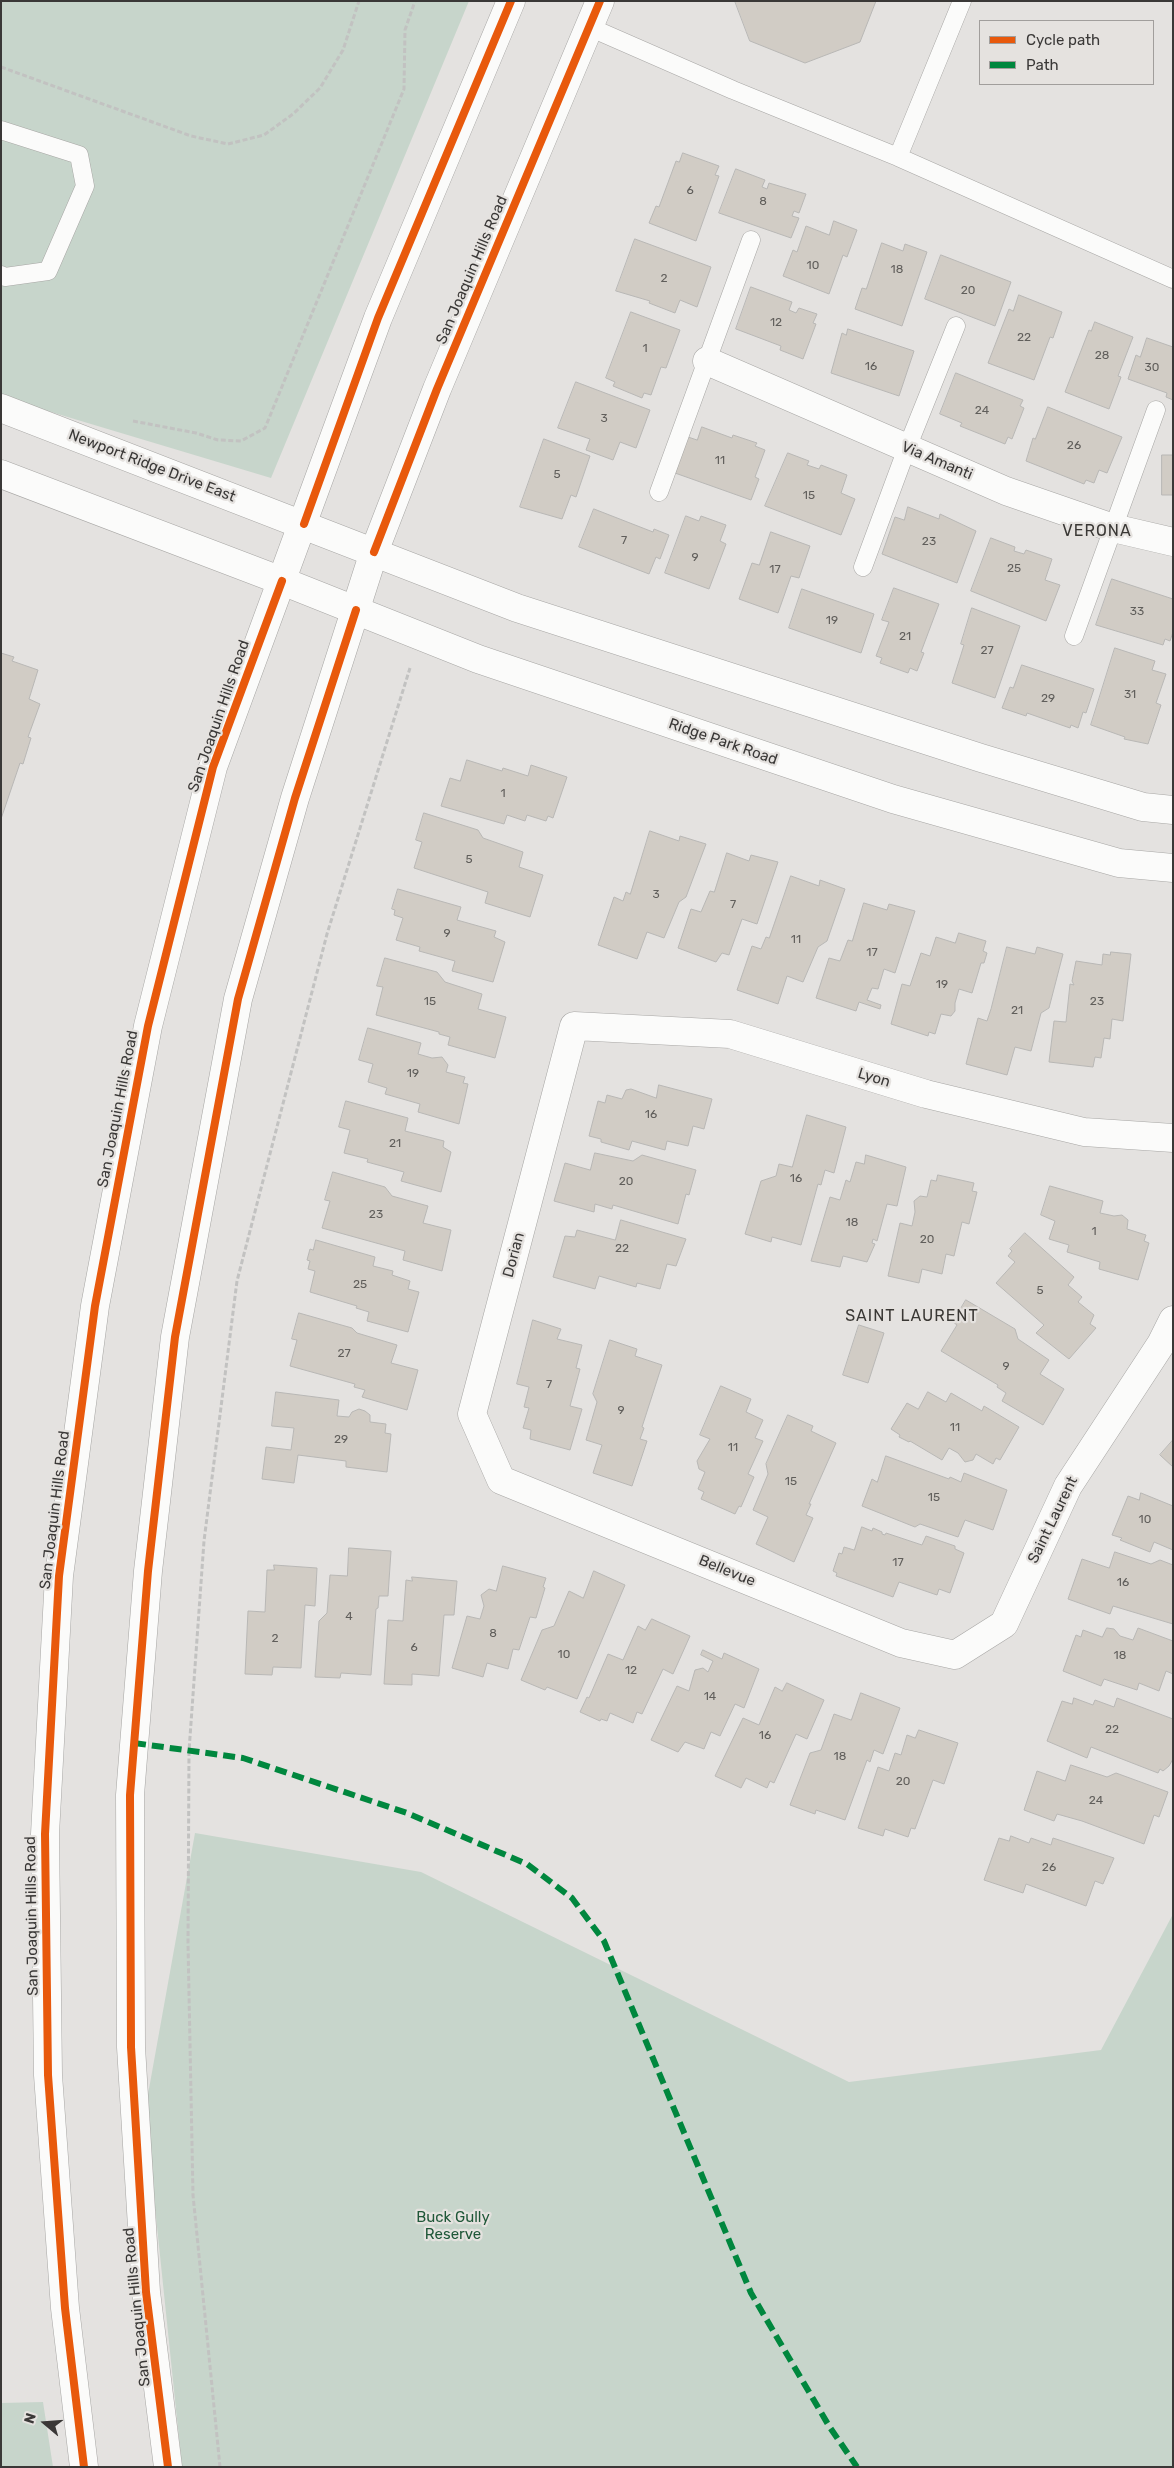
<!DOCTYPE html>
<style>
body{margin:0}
#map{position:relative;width:1174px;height:2468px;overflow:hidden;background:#e4e2e0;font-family:Rubik,sans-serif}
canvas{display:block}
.frame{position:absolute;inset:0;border:2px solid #3a3837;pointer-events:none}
.legend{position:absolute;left:979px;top:20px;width:175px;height:65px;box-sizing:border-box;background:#e5e2df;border:1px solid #a19e9c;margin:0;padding:6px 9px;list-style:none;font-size:15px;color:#3a3837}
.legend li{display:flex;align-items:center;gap:10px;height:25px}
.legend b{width:25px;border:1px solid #a19e9c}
.north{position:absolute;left:20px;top:2398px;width:50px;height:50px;-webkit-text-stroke:4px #e5e2df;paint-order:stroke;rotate:288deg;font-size:14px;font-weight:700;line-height:20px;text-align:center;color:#3a3837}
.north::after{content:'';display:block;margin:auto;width:18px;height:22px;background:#3a3837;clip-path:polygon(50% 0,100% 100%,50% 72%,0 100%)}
</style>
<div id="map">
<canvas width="1174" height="2468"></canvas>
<div class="frame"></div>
<ul class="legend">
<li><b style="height:6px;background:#e8590c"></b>Cycle path</li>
<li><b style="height:6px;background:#00873e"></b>Path</li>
</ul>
<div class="north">N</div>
</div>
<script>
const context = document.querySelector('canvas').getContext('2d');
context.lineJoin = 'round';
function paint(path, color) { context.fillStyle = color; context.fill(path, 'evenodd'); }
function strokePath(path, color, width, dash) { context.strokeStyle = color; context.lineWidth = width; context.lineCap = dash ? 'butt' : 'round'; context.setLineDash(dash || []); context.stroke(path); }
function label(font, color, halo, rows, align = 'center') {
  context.font = font + ' Rubik,sans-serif'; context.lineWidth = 4.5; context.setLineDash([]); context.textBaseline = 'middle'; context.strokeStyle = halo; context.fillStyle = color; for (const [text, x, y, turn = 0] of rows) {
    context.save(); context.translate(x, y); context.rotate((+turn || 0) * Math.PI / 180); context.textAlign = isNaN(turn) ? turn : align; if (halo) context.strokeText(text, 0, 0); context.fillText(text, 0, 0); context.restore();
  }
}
paint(new Path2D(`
 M1 1H469L271 478 1 397Z
 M195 1833 421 1872 849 2082 1101 2050 1173 1914V2467H182L145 2111Z
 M43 2402 53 2467H1V2403Z`), '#c7d5cb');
const building = new Path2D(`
 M735 1H876L860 42 805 63 750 41Z
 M683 153 719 166 715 175 719 176 696 241 649 223 656 206 659 207 676 161 679 162Z
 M736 169 765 180 762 187 767 189 769 183 806 194 799 213 794 211 792 216 799 218 791 238 719 213Z
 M834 221 857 230 847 257 843 255 829 294 783 276 793 250 797 252 806 226 829 235Z
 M635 239 711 267 697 307 680 300 675 313 649 303 650 301 616 291Z
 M882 243 903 251 905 244 927 252 902 326 855 309 862 288 866 289Z
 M941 255 1011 282 995 326 925 299Z
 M751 287 792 302 789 310 796 313 799 308 817 314 813 323 816 324 803 359 780 350 781 346 736 329Z
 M1019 295 1062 312 1053 338 1050 337 1034 380 988 363 1009 309 1013 311Z
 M631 312 680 330 666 368 661 367 651 395 644 393 642 398 613 386 615 382 606 378Z
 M1095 322 1133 337 1118 376 1121 377 1109 409 1065 392 1089 330 1091 331Z
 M848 329 914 351 899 396 831 373 842 333 846 335Z
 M1147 338 1173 347V400L1166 397 1167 393 1128 379 1136 355 1140 357Z
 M956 373 1023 400 1020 406 1024 408 1012 439 1008 437 1005 444 960 426 962 423 940 414Z
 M576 382 650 410 636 448 620 442 613 460 586 450 590 439 558 428Z
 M1048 407 1122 437 1107 473 1099 470 1094 483 1086 480 1084 484 1026 461 1033 438 1035 439Z
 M702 427 732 438 733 435 757 443 755 446 765 450 755 477 759 479 751 500 675 473 688 437 697 440Z
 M544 439 590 456 576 497 571 495 562 519 520 507Z
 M788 453 809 461 807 465 819 469 821 465 847 475 841 493 855 499 841 535 765 506Z
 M1162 455H1173V495H1162Z
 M908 507 939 519 940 514 976 531 957 583 882 554 895 517 904 520Z
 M594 509 653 532 654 529 669 535 660 559 656 557 649 574 579 547Z
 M686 516 699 521 701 516 726 525 720 541 726 544 709 589 665 573Z
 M771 532 810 546 799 578 791 576 778 613 739 599 752 563 759 565Z
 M991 538 1015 547 1014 551 1024 554 1026 550 1052 559 1045 580 1060 585 1046 621 971 591Z
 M1112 579 1173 599V632L1170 641 1165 639 1163 645 1096 625Z
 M894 588 939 604 921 652 924 653 917 671 910 668 908 673 880 663 882 658 876 656 889 622 882 620Z
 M802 589 874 614 861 653 789 628Z
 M972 608 1020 626 995 698 952 683 964 645 961 644Z
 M1115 648 1155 661 1152 670 1166 674 1156 703 1161 705 1148 744 1124 739 1125 737 1091 725Z
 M1 653 14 657 12 661 38 670 29 699 40 704 28 737 31 738 23 764 20 763 1 819Z
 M1022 665 1094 689 1086 713 1083 712 1078 728 1071 725 1070 728 1027 713 1026 716 1002 708 1010 687 1013 688Z
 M467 760 502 771 503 768 528 776 531 765 567 777 553 818 548 816 546 821 527 815 525 821 507 815 504 824 441 806 450 778 460 781Z
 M424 813 478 830 483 838 523 852 519 867 543 875 530 917 485 903 488 892 414 868 422 842 416 840Z
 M650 831 679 841 680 836 706 844 686 897 679 902 664 938 647 932 637 959 598 945 614 897 623 901 626 892 630 894Z
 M727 853 749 861 751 855 778 862 757 924 742 919 729 955 722 953 716 962 678 948 691 909 701 912 710 891 714 892Z
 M791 876 819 886 820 880 845 889 827 941 818 947 803 982 787 976 778 1004 737 990 752 946 761 949 766 937 769 938Z
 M398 889 461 907 457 920 496 931 494 937 505 942 493 982 452 971 455 961 419 951 420 947 396 940 403 918 394 915 395 910 392 909Z
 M864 903 887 910 889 904 915 911 895 973 884 969 878 989 872 988 867 1000 881 1005 880 1009 859 1002 856 1011 816 998 829 958 840 961 848 940 852 941Z
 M959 933 986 941 983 951 987 953 984 963H981L972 993 959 989 955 1003V1011L951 1016 941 1014 935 1034 929 1032 928 1036 891 1024 902 984 910 986 921 953 930 956 936 937 955 943Z
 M1007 947 1035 954 1037 947 1063 954 1049 1008 1041 1013 1031 1051 1015 1047 1007 1075 966 1064 978 1018 987 1021 991 1009Z
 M1111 952 1131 954 1123 1021 1112 1019 1110 1039 1104 1038 1101 1058 1095 1057 1093 1067 1049 1062 1054 1021 1066 1022 1070 984 1074 985 1072 981 1076 961 1102 965 1103 954 1110 955Z
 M385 958 437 972 445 982 482 994 478 1009 506 1017 495 1058 448 1045 450 1037 439 1034V1032L376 1015 383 987 377 986Z
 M368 1028 421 1043 418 1054 432 1058 442 1057 448 1065 446 1072 465 1077 463 1083 468 1084 459 1124 418 1112 420 1104 385 1094 387 1088 368 1082 373 1064 359 1060Z
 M659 1085 712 1099 704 1129 693 1126 688 1146 667 1141 665 1150 632 1141 629 1150 601 1142V1139L589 1136 598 1101 605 1103 607 1095 622 1099 626 1090 631 1089 656 1098Z
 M346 1101 408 1118 405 1131 444 1141 443 1147 451 1152 441 1192 401 1181 404 1172 367 1162 368 1159 344 1153 350 1130 339 1127Z
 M807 1115 846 1127 834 1173 825 1170 821 1185 818 1184 801 1245 772 1237 771 1242 745 1234 761 1181 776 1176 779 1164 792 1167Z
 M595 1153 633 1161 642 1155 696 1170 689 1195 686 1194 678 1224 613 1205 612 1209 595 1204 594 1212 554 1201 565 1163 590 1170Z
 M866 1155 906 1167 897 1206 887 1204 877 1241 873 1239 872 1243 875 1244 867 1262 843 1256 840 1267 811 1261 830 1197 840 1200 846 1180 850 1182 856 1162 864 1164Z
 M333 1172 385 1187 392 1196 428 1206 423 1223 451 1230 442 1271 403 1260 405 1251 322 1228 330 1201 325 1200Z
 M938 1175 974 1183 972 1191 977 1192 969 1224 962 1222 954 1256 946 1254 942 1274 922 1269 919 1283 888 1276 900 1223 912 1226 915 1212 914 1201 920 1196 927 1197 931 1180 936 1181Z
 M1050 1186 1103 1201 1100 1213 1114 1216 1122 1215 1128 1220 1127 1229 1146 1235 1144 1241 1149 1243 1138 1280 1099 1269 1100 1262 1067 1252 1069 1245 1049 1239 1055 1221 1041 1215Z
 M621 1220 686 1239 676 1266 667 1264 660 1289 637 1283 636 1287 599 1276 595 1289 553 1277 565 1236 575 1237 577 1230 615 1240Z
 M1025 1233 1074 1277 1068 1285 1082 1297 1078 1302 1094 1315 1090 1324 1096 1328 1069 1359 1036 1333 1044 1325 996 1283 1015 1262 1008 1256 1012 1251 1010 1249Z
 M316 1240 375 1257 373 1266 393 1271 392 1275 410 1281 408 1289 419 1292 408 1332 367 1321 369 1312 356 1308 357 1306 310 1292 315 1271 308 1269 310 1261 307 1260 310 1249 313 1250Z
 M966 1300 1015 1329 1018 1339 1049 1360 1040 1374 1064 1389 1043 1425 1002 1401 1006 1393 997 1387 998 1385 941 1351 957 1325 953 1322Z
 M299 1313 352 1328 357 1333 397 1345 391 1363 418 1370 407 1410 362 1397 365 1390 354 1387 355 1384 290 1366 297 1340 292 1339Z
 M533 1320 561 1329 557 1339 582 1345 576 1368 580 1369 570 1406 582 1409 570 1450 530 1439 531 1430 523 1428 529 1408 524 1407 529 1387 517 1384Z
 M859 1325 884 1333 868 1383 843 1375Z
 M610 1340 637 1349 635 1356 662 1365 642 1427 644 1428 640 1439 647 1441 632 1486 593 1473 602 1445 586 1440 597 1402 593 1394Z
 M721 1386 751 1399 746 1412 763 1420 755 1438 763 1441 748 1474 754 1477 741 1507 739 1506 735 1514 701 1499 704 1492 698 1489 705 1472 699 1469 697 1461 710 1439 700 1435Z
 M276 1392 339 1400 337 1416 349 1417 352 1412 359 1409 365 1411 370 1415V1422L386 1424 385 1433 391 1434 387 1472 346 1467V1461L298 1455 294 1483 262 1479 266 1447 291 1450 294 1428 272 1426Z
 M928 1392 946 1402 951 1393 982 1411 984 1406 1019 1427 1000 1460 996 1458 993 1464 976 1454 973 1460 965 1462 958 1453 949 1448 942 1460 910 1441 909 1442 899 1437 900 1435 891 1429 907 1403 918 1409Z
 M788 1415 813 1426 811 1431 836 1443 809 1504H811L806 1515 813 1518 794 1562 756 1544 768 1517 753 1510 768 1474 766 1464Z
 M1173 1440V1467L1160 1455Z
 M886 1456 949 1479 950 1477 961 1482 964 1473 1007 1490 993 1530 965 1520 958 1537 920 1524 915 1527 862 1506 872 1479 877 1482Z
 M1141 1493 1173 1506V1550L1154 1542 1150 1552 1120 1540 1122 1538 1112 1535 1128 1496 1139 1500Z
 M862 1527 872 1531 873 1528 882 1532V1534L885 1535 886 1533 922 1545 926 1536 955 1546V1549L964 1553 950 1593 939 1589 937 1595 899 1582 893 1597 836 1576 837 1573 833 1571 839 1553 842 1554 844 1547 854 1550Z
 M349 1548 391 1551 388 1596H379L378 1608 376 1609 371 1675 341 1673 340 1678 315 1677 319 1621 327 1613 330 1575 347 1576Z
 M1115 1552 1151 1564 1160 1560 1173 1565V1624L1113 1606 1110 1614 1068 1599 1082 1559 1109 1568Z
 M274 1565 317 1568 315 1606 305 1605 301 1668 273 1667 272 1675 245 1674 248 1611 265 1612 267 1570H274Z
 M503 1566 546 1578 543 1587 545 1588 536 1618 530 1617 519 1650 513 1649 508 1669 487 1663 483 1677 452 1668 467 1616 480 1619 484 1606 481 1595 489 1589 496 1591Z
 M594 1571 625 1585 577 1699 547 1687 545 1690 521 1680 542 1630 554 1626 569 1591 583 1598Z
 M412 1577 457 1581 454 1615H444L439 1676 412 1674V1685L384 1684 388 1620 403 1621 406 1580 412 1581Z
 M652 1619 690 1636 673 1674 663 1669 642 1714 637 1712 633 1723 610 1713 607 1721 601 1719 600 1721 580 1712 587 1697 589 1698 608 1654 623 1660 638 1626 645 1630Z
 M1107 1628 1114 1629 1120 1636 1133 1640 1138 1628 1173 1641V1674L1166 1671 1159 1691 1139 1683 1137 1690 1104 1679 1101 1686 1063 1671 1076 1635 1081 1637 1083 1630 1102 1637Z
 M703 1650 722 1659 724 1653 759 1669 744 1708 735 1704 720 1736 711 1732 704 1749 685 1742 678 1752 651 1740 677 1686 689 1691 695 1670 703 1668 708 1672 713 1661 701 1655Z
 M787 1683 824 1700 807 1739 796 1734 774 1783 770 1781 767 1788 746 1778 741 1788 715 1776 743 1718 759 1725 775 1687 782 1691Z
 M861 1693 900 1708 883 1754 874 1750 870 1762 867 1760 845 1820 816 1810 815 1814 790 1805 810 1753 821 1750 834 1714 851 1720Z
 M1074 1698 1093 1705 1095 1700 1114 1707 1117 1698 1173 1719V1759L1169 1766 1163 1771 1160 1769 1158 1773 1091 1747 1087 1758 1047 1741 1062 1701 1072 1704Z
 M919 1730 958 1743 944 1784 933 1780 915 1829 911 1828 908 1837 885 1829 883 1836 858 1828 878 1767 889 1771 895 1753 901 1755 907 1735 915 1738Z
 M1071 1765 1107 1777 1116 1773 1168 1792 1159 1817 1154 1815 1144 1844 1082 1821 1057 1814 1054 1821 1024 1810 1037 1771 1065 1781Z
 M1011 1836 1029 1843 1031 1838 1051 1845 1053 1838 1114 1858 1103 1884 1095 1881 1086 1906 1026 1884 1023 1893 984 1880 999 1838 1009 1841Z`);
paint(building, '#d1ccc5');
strokePath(building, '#b8b7b5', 1);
const service = new Path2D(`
 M589 27 733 90 898 157 1173 279
 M1 130 79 155 85 186 48 271 5 277 1 275
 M898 157 962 1
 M659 492 751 240
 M863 567 907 448 956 326
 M1074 636 1156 410`);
const minor = new Path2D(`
 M707 361 1006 491 1113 528 1173 542
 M1173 1138 1084 1132 926 1094 730 1034 574 1026 472 1414 501 1480 901 1643 955 1655 1004 1624 1068 1486 1161 1344 1173 1320`);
const tertiary = new Path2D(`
 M1 408 517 608 981 758 1143 807 1173 810
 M1 474 282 581 478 659 893 799 1119 863 1173 868`);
const secondary = new Path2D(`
 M84 2467 65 2308 48 2075 45 1834 59 1576 95 1306 148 1026 213 767 378 318 511 1
 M168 2467 146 2292 131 2047 130 1795 148 1571 175 1337 238 999 295 798 374 552 437 389 600 1`);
strokePath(service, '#a7a6a4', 19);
strokePath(minor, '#a7a6a4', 29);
strokePath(tertiary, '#a7a6a4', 29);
strokePath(secondary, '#a7a6a4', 29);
strokePath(new Path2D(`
 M1 67 191 136 228 144 264 135 293 114 320 88 343 50 359 1
 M133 421 196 433 218 440 241 441 265 428 404 89 405 30 415 1
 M220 2467 193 2195 188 1943 189 1751 204 1541 237 1281 327 934 410 668`), '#c2c2c1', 3, [5, 2.5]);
strokePath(service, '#fbfbfa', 18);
strokePath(minor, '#fbfbfa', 28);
strokePath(tertiary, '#fbfbfa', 28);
strokePath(secondary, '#fbfbfa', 28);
strokePath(new Path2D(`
 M134 1743 243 1758 407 1813 527 1864 572 1898 604 1941 751 2293 829 2426 857 2467`), '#00873e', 6, [12, 6]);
strokePath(new Path2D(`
 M304 524 378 318 511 1
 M374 552 437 389 600 1
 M84 2467 65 2308 48 2075 45 1834 59 1576 95 1306 148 1026 213 767 282 581
 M168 2467 146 2292 131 2047 130 1795 148 1571 175 1337 238 999 295 798 356 610`), '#e8590c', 8);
label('12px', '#605e5b', null, [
 ["6",690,191],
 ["8",763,202],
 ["10",813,266],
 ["18",897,270],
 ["2",664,279],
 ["20",968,291],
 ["12",776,323],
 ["22",1024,338],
 ["1",645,349],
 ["28",1102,356],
 ["16",871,367],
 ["30",1152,368],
 ["24",982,411],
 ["3",604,419],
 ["26",1074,446],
 ["11",720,461],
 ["5",557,475],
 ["15",809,496],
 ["7",624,541],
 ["23",929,542],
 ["9",695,558],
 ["25",1014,569],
 ["17",775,570],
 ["33",1137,612],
 ["19",832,621],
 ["21",905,637],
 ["27",987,651],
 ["31",1130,695],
 ["29",1048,699],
 ["1",503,794],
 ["5",469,860],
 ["3",656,895],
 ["7",733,905],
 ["9",447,934],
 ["11",796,940],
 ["17",872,953],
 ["19",942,985],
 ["15",430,1002],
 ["23",1097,1002],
 ["21",1017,1011],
 ["19",413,1074],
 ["16",651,1115],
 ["21",395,1144],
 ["16",796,1179],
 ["20",626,1182],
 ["23",376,1215],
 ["18",852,1223],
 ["1",1094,1232],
 ["20",927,1240],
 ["22",622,1249],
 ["25",360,1285],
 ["5",1040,1291],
 ["27",344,1354],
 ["9",1006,1367],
 ["7",549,1385],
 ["9",621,1411],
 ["11",955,1428],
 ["29",341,1440],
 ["11",733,1448],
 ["15",791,1482],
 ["15",934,1498],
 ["10",1145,1520],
 ["17",898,1563],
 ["16",1123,1583],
 ["4",349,1617],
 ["8",493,1634],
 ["2",275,1639],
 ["6",414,1648],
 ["10",564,1655],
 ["18",1120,1656],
 ["12",631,1671],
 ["14",710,1697],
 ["22",1112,1730],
 ["16",765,1736],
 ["18",840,1757],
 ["20",903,1782],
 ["24",1096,1801],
 ["26",1049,1868]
]);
label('15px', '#3a3837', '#e5e2df', [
 ["San Joaquin Hills Road",472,270,-67],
 ["Via Amanti",937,461,23],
 ["Newport Ridge Drive East",152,466,21],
 ["San Joaquin Hills Road",219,716,-71],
 ["Ridge Park Road",723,742,19],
 ["Lyon",874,1078,17],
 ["San Joaquin Hills Road",118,1109,-79],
 ["Dorian",514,1255,-75],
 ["San Joaquin Hills Road",55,1510,-83],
 ["Saint Laurent",1053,1520,-64],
 ["Bellevue",727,1571,22],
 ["San Joaquin Hills Road",32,1916,-91],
 ["San Joaquin Hills Road",137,2307,-96]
]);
label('15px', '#205839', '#e5e2df', [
 ["Buck Gully",453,2218],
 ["Reserve",453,2235]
]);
context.letterSpacing = '1px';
label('16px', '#3a3835', '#e5e2df', [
 ["VERONA",1097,531],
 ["SAINT LAURENT",912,1316]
]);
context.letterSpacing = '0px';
</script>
